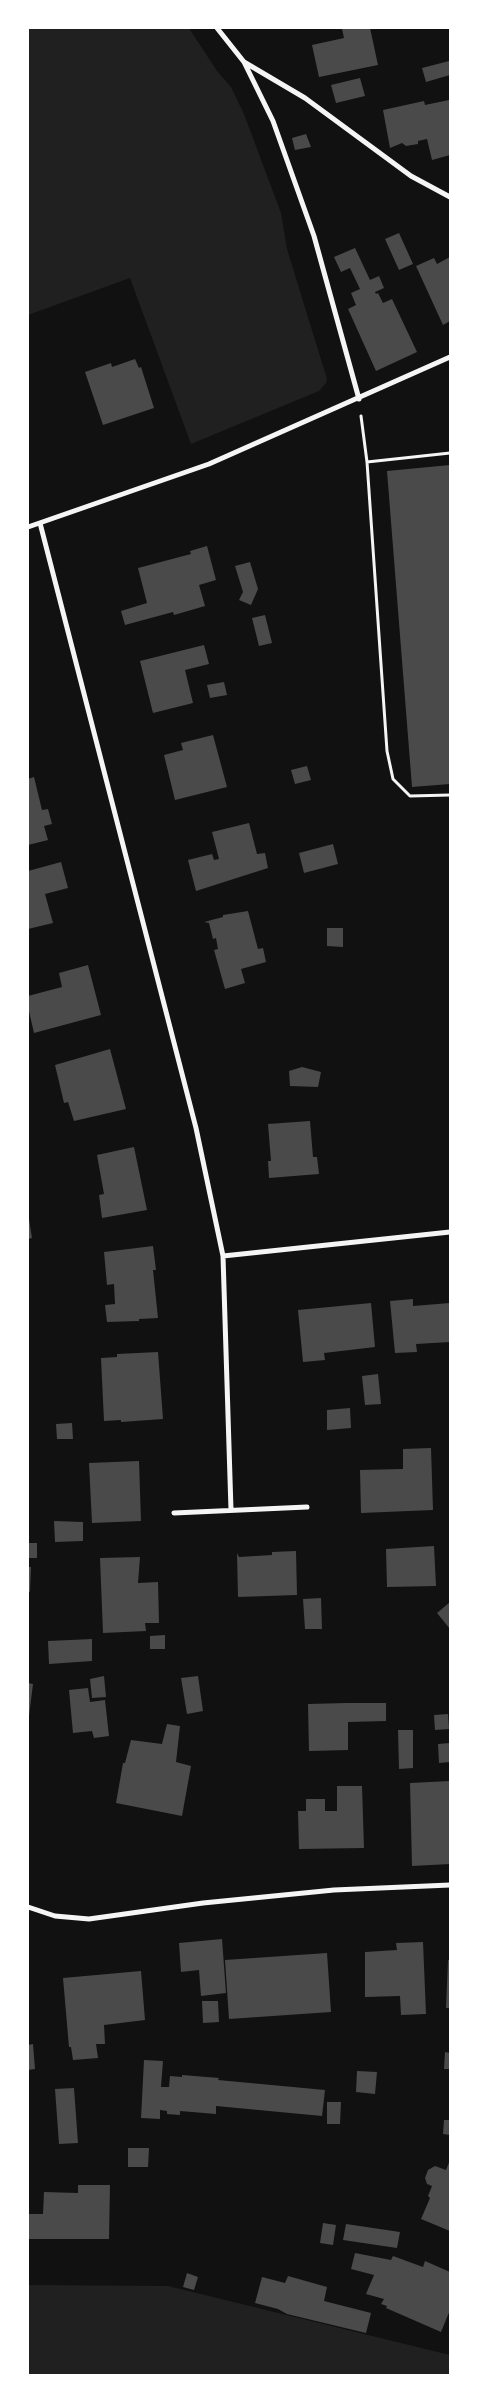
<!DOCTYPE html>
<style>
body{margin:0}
#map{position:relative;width:478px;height:2403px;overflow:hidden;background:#111;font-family:"Fira Sans Condensed",sans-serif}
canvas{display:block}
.frame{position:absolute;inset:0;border:29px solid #fff;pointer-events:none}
</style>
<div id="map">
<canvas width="478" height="2403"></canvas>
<div class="frame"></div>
</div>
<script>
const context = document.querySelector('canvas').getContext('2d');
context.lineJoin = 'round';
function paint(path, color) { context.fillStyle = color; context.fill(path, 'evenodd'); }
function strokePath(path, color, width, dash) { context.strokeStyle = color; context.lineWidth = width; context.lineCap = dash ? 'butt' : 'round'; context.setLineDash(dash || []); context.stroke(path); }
paint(new Path2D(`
 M28 28H189L217 71 231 87 244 114 281 213 287 249 327 379 326 383 319 391 191 444 130 278 28 315Z
 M28 2285 168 2286 450 2355V2375H28Z`), '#202020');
paint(new Path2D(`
 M349 28H370L378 65 319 77 312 45 344 38 342 29Z
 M449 61 450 75 426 82 422 68Z
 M360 78 365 96 336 103 331 85Z
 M449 100 450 155 432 160 427 139 418 141V144L406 146 402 143 390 148 383 110 424 101 425 105Z
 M306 134 311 147 295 150 292 138Z
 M399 233 413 264 399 270 385 239Z
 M355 248 370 280 379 276 384 288 375 292 376 294 378 293 383 303 392 299 417 352 376 371 348 309 356 305 351 293 360 289 350 268 341 272 334 257Z
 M450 257V321L443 325 416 266 434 258 437 264Z
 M135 359 139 368 141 367 154 408 103 425 85 372 111 363 112 367Z
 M450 465V784L412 787 387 471Z
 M207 546 216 580 199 585 205 606 174 615 173 612 125 625 121 611 147 603 138 568 191 554 190 551Z
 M250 562 258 589 251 605 239 600 243 592 235 566Z
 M265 615 272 643 259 646 252 618Z
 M204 645 209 664 185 670 193 703 153 713 140 661Z
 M224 682 227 695 210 698 207 685Z
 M213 735 227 787 175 800 164 755 183 750 181 743Z
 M307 766 311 780 295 784 291 770Z
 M34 777 42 810 48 809 52 824 44 826 48 840 28 845V779Z
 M249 823 257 854 265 853 268 868 196 891 188 860 212 854 214 860 219 859 212 832Z
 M333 844 338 864 304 873 299 853Z
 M61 862 68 888 45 894 53 923 28 929V871Z
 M248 911 258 949 263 948 266 962 241 969 245 983 225 989 214 950 218 949 216 938 213 939 209 923 204 922 223 917V915Z
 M327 928H343V947L327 946Z
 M88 965 101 1015 34 1033 28 1007V996L62 987 59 973Z
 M110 1049 126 1109 74 1121 68 1102 64 1103 55 1065Z
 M302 1067 321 1072 318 1087 290 1086 289 1071Z
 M310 1121 313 1157H317L319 1174 269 1178 268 1161H271L268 1124Z
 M134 1147 147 1210 102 1218 99 1195 104 1194 97 1155Z
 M28 1219H29L32 1238 28 1239Z
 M153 1246 156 1270H153L158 1318 139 1319V1321L107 1322 105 1305 115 1304 114 1284 107 1285 104 1252Z
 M413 1299V1306L450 1303V1342L416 1344 417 1352 395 1353 390 1301Z
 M371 1303 375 1347 324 1353 325 1360 303 1362 298 1310Z
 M158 1352 163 1419 121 1422V1420L104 1421 101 1358 117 1357V1354Z
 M378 1374 381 1404 365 1405 362 1376Z
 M350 1408 351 1428 327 1430V1410Z
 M72 1423 73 1439H57L56 1424Z
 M431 1448 433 1510 361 1513 360 1470 403 1469V1449Z
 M139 1461 141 1521 92 1523 89 1463Z
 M54 1521 83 1522V1541L55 1542Z
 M28 1543H37V1558H28Z
 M434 1546 436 1586 387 1587 386 1549Z
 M296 1551 297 1595 238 1597 237 1553 239 1557 272 1555V1552Z
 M140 1557 138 1583 158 1582 159 1623H145L146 1631 103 1633 100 1558Z
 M28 1567H31L30 1592 28 1591Z
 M321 1598 322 1629H305L303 1599Z
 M450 1602V1629L437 1613Z
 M165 1635V1649H150V1636Z
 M92 1639V1661L49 1664 48 1641Z
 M104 1676 106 1697 92 1698 90 1679Z
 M198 1676 203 1711 187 1714 181 1678Z
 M28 1683 33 1684 29 1716 28 1715Z
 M88 1688 90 1702 105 1700 109 1736 94 1738 92 1731 73 1733 69 1690Z
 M347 1703H386V1721L348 1722V1750L309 1751 308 1704Z
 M448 1714 449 1729 435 1730 434 1715Z
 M167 1724 180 1726 176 1762 191 1766 182 1816 116 1803 123 1763H125L131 1740 162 1744Z
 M398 1730H413V1768L399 1769Z
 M450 1743V1762L439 1763 438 1744Z
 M450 1781V1864L412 1866 410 1783Z
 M337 1786H362L364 1848 299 1849 298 1811H306V1799H325V1811H337Z
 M222 1939 226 1993 201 1996 199 1970 181 1972 179 1943Z
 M423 1942 426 2014 401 2015 400 1996 365 1997V1952L397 1950 396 1943Z
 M327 1953 331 2012 229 2019 225 1960Z
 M448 1960H450V2008H446Z
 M141 1971 145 2020 104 2025 105 2044H96L98 2058 73 2060 71 2047H69L63 1978Z
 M202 2001H218L219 2022 203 2023Z
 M33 2044 35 2069 28 2070V2045Z
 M445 2052 450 2053V2069H444Z
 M144 2060 163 2061 161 2087H169L170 2076 182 2077V2075L219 2078 218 2080 325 2090 322 2116 216 2106V2114L180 2111V2115L167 2114V2111L160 2110V2119L141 2118Z
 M357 2071 377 2072 375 2094 356 2092Z
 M74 2088 78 2143 59 2144 55 2089Z
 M327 2102H341L340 2124H327Z
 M444 2120H450V2135L443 2134Z
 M128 2148H149L148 2167H128Z
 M450 2160V2231L421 2219 430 2198 428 2196 432 2186 427 2184 425 2178 428 2170 435 2166 446 2170Z
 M78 2185H110L109 2239H28V2214H43L44 2192 78 2193Z
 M323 2223 336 2225 333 2245 320 2243Z
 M346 2224 400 2232 397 2248 343 2240Z
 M355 2253 391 2260 393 2256 423 2267 425 2261 450 2272V2310L441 2332 386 2308 387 2306 381 2304 384 2299 366 2294 374 2275 351 2269Z
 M187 2273 198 2277 194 2290 183 2287Z
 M288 2276 327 2287 324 2301 371 2313 366 2333 287 2314 278 2309 255 2303 262 2277 285 2283Z`), '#4a4a4a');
strokePath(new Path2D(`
 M361 416 367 462 387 751 393 779 410 796 450 795
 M367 462 450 453`), '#f5f5f5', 3);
strokePath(new Path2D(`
 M217 28 244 62 305 98 411 176 450 197
 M244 62 273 121 314 236 359 399
 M40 523 196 1128 223 1256 231 1510
 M28 527 209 464 450 357
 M223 1256 450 1232
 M174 1513 307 1507
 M28 1907 55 1916 89 1919 203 1903 334 1890 450 1885`), '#f5f5f5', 5);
</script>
